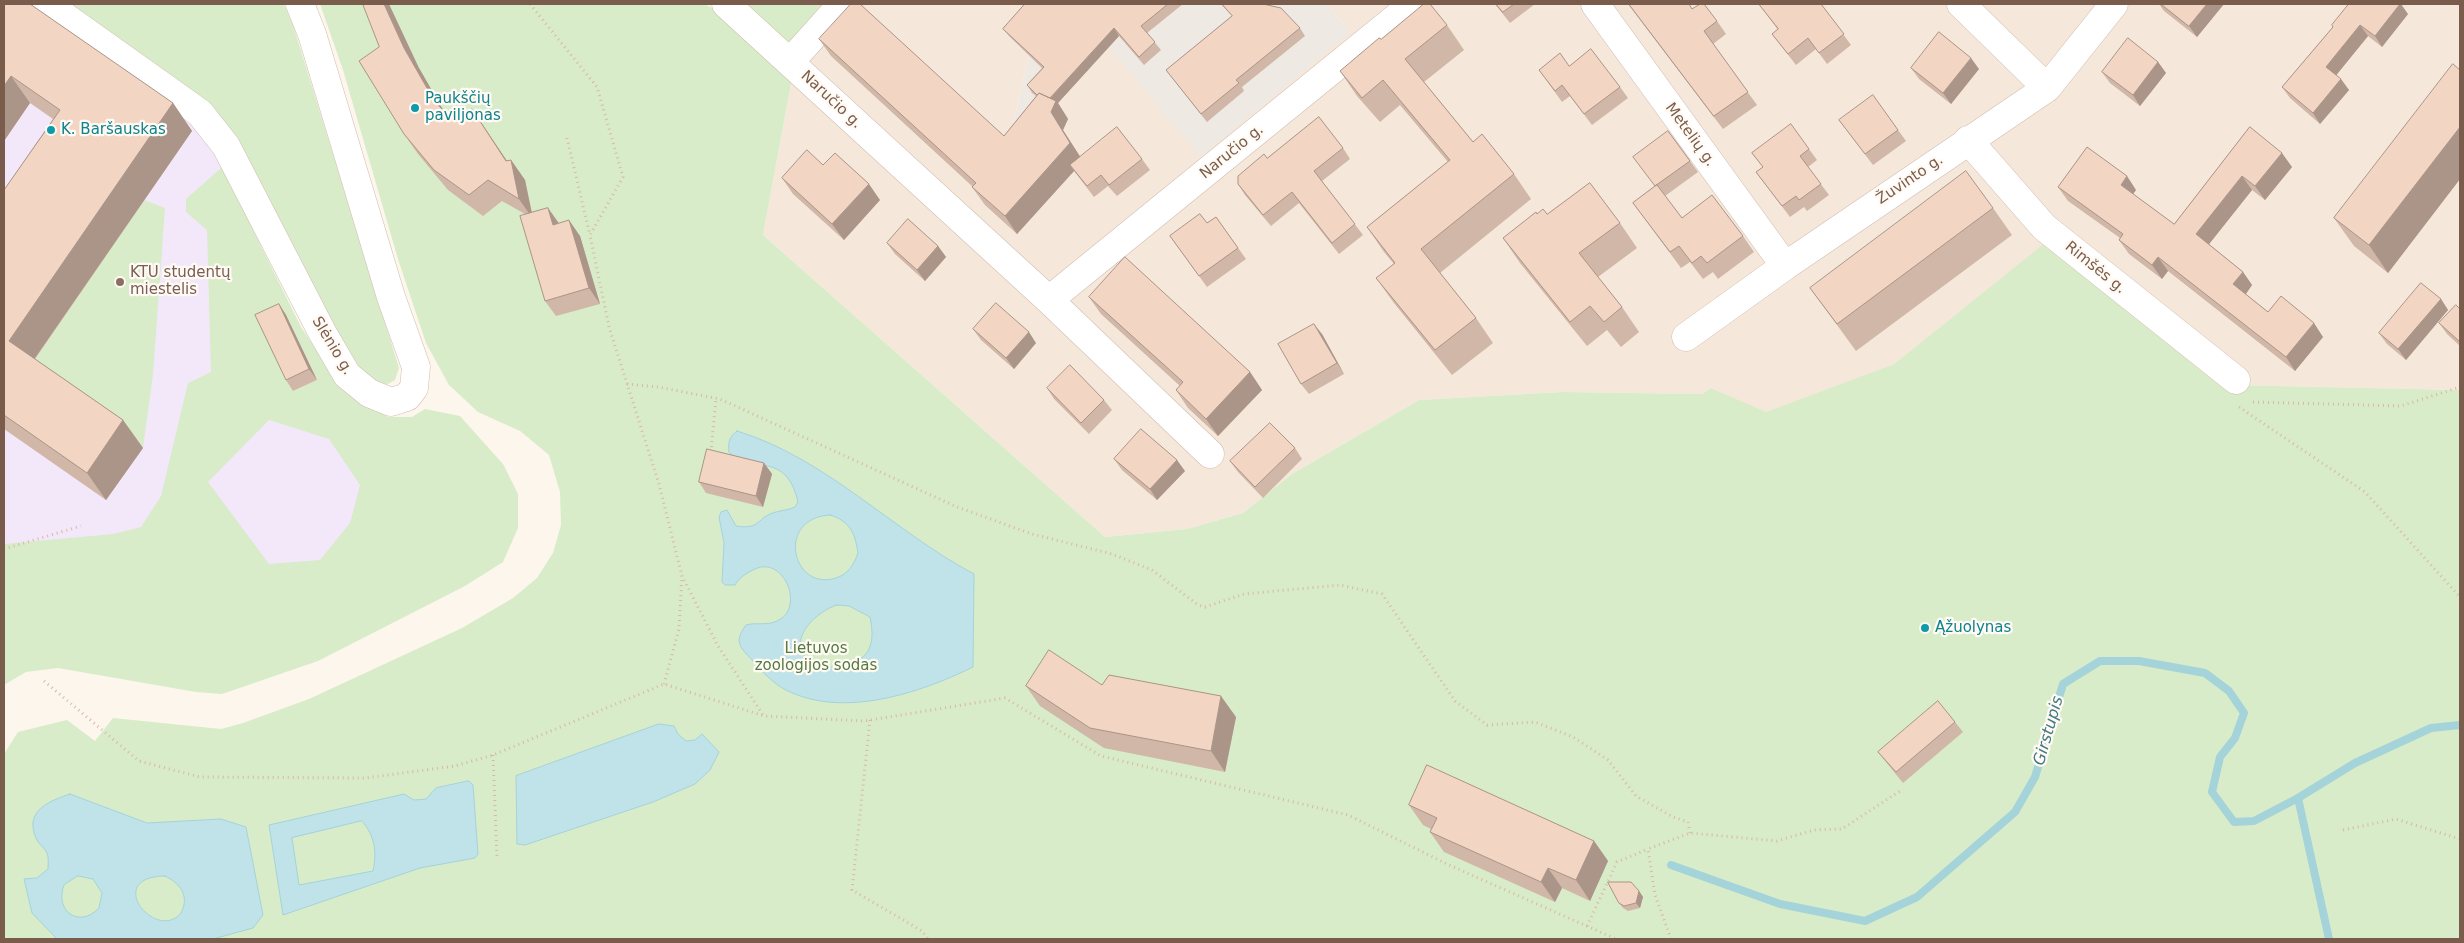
<!DOCTYPE html>
<meta charset="utf-8">
<style>
body{margin:0}
#map{position:relative;width:2464px;height:943px;overflow:hidden;background:#fdf6ec;font-family:"DejaVu Sans",sans-serif}
canvas{display:block}
.frame{position:absolute;inset:0;border:5px solid #7a5c4d;pointer-events:none}
</style>
<div id="map">
<canvas width="2464" height="943"></canvas>
<div class="frame"></div>
</div>
<script>
const context = document.querySelector('canvas').getContext('2d');
context.lineJoin = 'round';
function paint(path, color) { context.fillStyle = color; context.fill(path, 'evenodd'); }
function strokePath(path, color, width, dash) { context.strokeStyle = color; context.lineWidth = width; context.lineCap = dash ? 'butt' : 'round'; context.setLineDash(dash || []); context.stroke(path); }
function label(font, color, halo, rows, align = 'center') {
  context.font = font + ' "DejaVu Sans",sans-serif'; context.lineWidth = 4.5; context.setLineDash([]); context.textBaseline = 'middle'; context.strokeStyle = halo; context.fillStyle = color; for (const [text, x, y, turn = 0] of rows) {
    context.save(); context.translate(x, y); context.rotate((+turn || 0) * Math.PI / 180); context.textAlign = isNaN(turn) ? turn : align; if (halo) context.strokeText(text, 0, 0); context.fillText(text, 0, 0); context.restore();
  }
}
paint(new Path2D(`
 M857 4H1037L1029 56 1010 136 1051 111 1109 47 1350 32 1327 4H2460V390L2230 385 2045 244 1894 364 1766 413 1711 388 1702 394 1563 392 1419 400 1292 474 1243 513 1187 529 1105 537 763 235 792 78Z`), '#f5e8da');
paint(new Path2D(`
 M1037 4H1327L1350 32 1200 157 1109 47 1051 111 1010 137 1029 56 1009 36Z`), '#efe9e4');
paint(new Path2D(`
 M4 4H188L266 185 245 361 386 461 363 569 4 591Z`), '#f3e8fa');
paint(new Path2D(`
 M70 4H284L293 25 399 368 395 380 386 385 374 383 358 367 318 304 234 134 212 105Z
 M320 4H704L719 11 792 78 763 235 1105 537 1187 529 1243 513 1292 474 1419 400 1563 392 1702 394 1711 388 1766 412 1894 364 2045 243 2230 385 2460 390V939H4V754L18 732 67 720 95 741 113 718 221 729 243 723 309 699 462 628 513 598 537 578 553 553 561 525 560 492 549 455 520 431 478 412 449 385 426 343 398 259 343 70Z
 M745 4H827L790 49Z
 M222 167 301 327 331 372 361 400 388 417H412L425 409 460 416 503 464 518 494V528L503 562 465 586 318 661 222 694 196 692 58 668 26 672 4 685V544L113 534 141 527 161 496 188 383 211 372 207 230 186 212V199ZM286 315 317 380 293 391ZM269 420 329 439 360 485 350 523 320 560 269 564 208 482Z
 M144 200 165 208 153 375 143 448 28 368Z`), '#d8ecc9');
const water = new Path2D(`
 M737 431C826 458 893 531 974 574L973 667C920 693 843 719 786 690 774 684 761 671 752 660 739 646 734 642 746 625 756 622 767 626 777 621 806 609 784 553 753 570 745 574 739 578 735 585H725L722 582 724 543 719 517 721 512 727 510 736 526C762 530 756 517 776 512 783 510 788 510 795 507L798 502C786 449 750 475 729 452 728 442 729 437 737 431ZM830 515C850 521 855 533 858 553 854 565 848 574 836 578 792 592 775 518 830 515ZM837 605 849 606 870 617C872 628 874 640 868 651 859 667 822 673 808 660 786 639 817 611 837 605Z
 M659 724 674 726 678 734 686 741 695 740 702 734 719 752 710 770 695 784 653 802 525 845 517 844 516 776Z
 M469 781 473 785 478 854 475 858 420 868 283 915 269 825 404 794 414 800 426 799 436 788ZM362 821C375 836 377 852 373 871L299 885 292 838Z
 M70 794 147 823 221 819 246 827 263 915 253 928 213 939H57L32 913 24 879 37 878 48 869C48 864 49 858 47 853 45 848 38 844 36 838 24 811 49 801 70 794ZM78 876 93 879 102 893 99 908C79 929 54 911 64 885ZM165 876C180 883 190 896 181 913 156 943 102 877 165 876Z`);
paint(water, '#bfe3e8');
strokePath(water, '#a5d3da', 1);
strokePath(new Path2D(`
 M2298 798 2329 939
 M1671 865 1780 904 1865 921 1917 897 2015 812 2035 777 2063 684 2100 661H2139L2205 673 2229 691 2244 713 2235 738 2220 757 2212 792 2234 822 2254 821 2298 798 2355 763 2431 728 2460 725`), '#a5d3da', 8);
const minor = new Path2D(`
 M47 4 200 113 226 146 322 332 347 375 369 393 391 402 407 397 414 388 416 367 391 297 312 34 300 4
 M726 4 1049 300 1210 454
 M1595 4 1785 266
 M1961 4 2047 88
 M790 62 842 4
 M1968 140 2044 227 2236 380
 M1049 300 1413 4
 M1686 337 1785 266 2047 88 2114 4`);
strokePath(minor, '#d1beb0', 29);
strokePath(new Path2D(`
 M530 4 597 87 623 177 590 235 609 327 659 484 682 576 718 646 763 715
 M567 138 590 235
 M627 384 658 387 720 399 957 507 1032 534 1112 554 1152 570 1198 605 1205 607 1244 594 1340 585 1382 594 1455 701 1487 725 1535 722 1573 737 1608 760 1636 796 1673 817 1688 822 1690 833
 M2253 402 2401 406 2460 387
 M2239 407 2365 492 2460 597
 M711 452 716 398
 M4 549 81 526
 M44 681 139 761 200 777 365 778 455 766 493 755 664 684 764 716 864 721 1005 698 1101 756 1348 815 1449 865 1616 939
 M664 684 679 629 682 576
 M870 720 852 890 922 931 928 939
 M493 755 497 858
 M2343 830 2396 819 2460 839
 M1587 926 1617 862 1648 849
 M1671 939 1655 895 1648 849 1690 833 1777 841 1814 830 1842 829 1900 791`), '#d9b8a5', 3, [1, 4]);
strokePath(minor, '#fff', 28);
paint(new Path2D(`
 M4 4 173 103 192 131 35 359 123 420 143 448 106 500 4 429V190L53 119 30 103 4 141Z
 M1025 4H1183L1147 33 1161 50 1144 65 1119 36 1058 103 1068 119 1063 130 1080 157 1142 159 1150 170 1117 196 1108 186 1094 197 1074 171 1017 234 985 205 972 187H973L831 56 819 39 1004 136 1036 96 1032 93 1027 85 1042 68 1009 36 1003 29Z
 M1221 4H1263L1300 28 1305 36 1242 87 1244 91 1207 122 1166 70 1232 16Z
 M1495 4H1535L1510 23Z
 M1628 4H1689L1692 9 1717 21 1726 34 1713 44 1757 105 1723 129Z
 M1759 4H1821L1851 45 1827 64 1816 49 1796 65 1772 34 1778 30Z
 M2159 4H2224L2197 37 2164 11Z
 M2408 14 2382 47 2368 36 2336 75 2349 90 2320 124 2290 98 2282 87 2333 27 2332 25Z
 M1447 25 1464 50 1424 82 1473 142 1514 174 1531 199 1440 273 1476 318 1493 343 1452 375 1394 303 1376 278 1394 264 1384 252 1367 227 1448 162 1400 105 1380 122 1357 96 1340 71 1381 39Z
 M2158 62 2166 73 2140 106 2110 83 2102 72Z
 M1569 66 1620 87 1628 98 1592 125 1570 96 1562 102 1539 70Z
 M419 68 442 108 450 117 472 109 507 161 511 160 525 180 532 213 548 208 559 223 580 236 600 304 556 316 545 301 525 214 502 201 483 216 448 190 418 154 404 134Z
 M1911 68 1979 69 1951 104 1919 79Z
 M2460 70V179L2388 273 2354 246 2334 218Z
 M1839 120 1898 130 1906 141 1873 165Z
 M2250 127 2292 167 2265 200 2252 190 2209 244 2243 272 2252 285 2246 294 2268 312 2323 337 2295 371 2168 271 2162 279 2129 254 2119 240 2120 238 2068 201 2058 187 2136 190 2133 194 2174 224Z
 M1668 131 1698 172 1665 196 1682 218 1743 236 1754 252 1718 279 1713 272 1703 279 1690 262 1681 268 1633 203 1655 186Z
 M1343 148 1350 159 1322 181 1363 235 1339 254 1299 203 1271 226 1245 195 1238 184 1267 158Z
 M1809 149 1817 160 1808 167 1829 195 1807 211 1804 207 1790 217 1756 172 1763 167 1752 153Z
 M823 165 880 200 844 240 793 194 782 178Z
 M1993 208 2012 235 1856 351 1810 288Z
 M1537 214H1547L1620 223 1637 248 1598 277 1622 307 1639 332 1621 347 1607 330 1587 346 1520 263 1503 238Z
 M1216 217 1246 259 1207 287 1170 236 1207 223Z
 M887 243 938 246 946 257 925 281 895 254Z
 M1089 297 1250 372 1262 390 1218 436 1188 408 1176 390 1180 386 1101 314Z
 M2441 299 2448 310 2406 360 2387 344 2379 333Z
 M279 304 286 315 317 380 293 391 286 380Z
 M2460 309V346L2447 334 2439 323Z
 M973 329 1036 343 1014 369 981 340Z
 M1322 334 1344 374 1309 394 1301 384Z
 M1047 388 1104 400 1112 410 1089 434 1054 399Z
 M1295 448 1302 459 1263 498 1238 472 1230 461Z
 M1114 459 1185 471 1157 500 1122 470Z
 M764 463 772 474 763 507 706 493 699 482Z
 M1102 685 1236 717 1225 772 1104 748 1040 706 1026 686Z
 M1955 722 1963 732 1903 783 1886 762 1878 752Z
 M1409 805 1594 841 1608 861 1590 901 1562 888 1555 902 1444 852 1430 832 1431 829 1423 825Z
 M1639 891 1643 897 1640 908 1628 911 1623 908 1619 903Z`), '#d1b7a8');
paint(new Path2D(`
 M384 4H389L419 68 450 122 435 102 404 48Z
 M2207 4H2224L2197 37 2189 26Z
 M2400 4H2401L2408 14 2382 47 2375 36Z
 M2360 25 2368 36 2334 78 2326 67Z
 M1114 28 1119 36 1058 103 1068 119 1063 130 1083 161 1070 165 1074 171 1017 234 1005 216 1046 103Z
 M1971 58 1979 69 1951 104 1943 93Z
 M2158 62 2166 73 2140 106 2133 95Z
 M11 76 30 103 4 141V86Z
 M2341 79 2349 90 2320 124 2313 113Z
 M173 103 192 131 28 368 9 341Z
 M472 109 513 170 511 160 525 180 533 219 519 199Z
 M2460 127V179L2388 273 2369 245Z
 M2282 153 2292 167 2265 200 2255 186Z
 M2127 176 2136 190 2130 198 2121 185Z
 M2242 176 2252 190 2206 248 2196 234Z
 M869 184 880 200 844 240 832 224Z
 M548 208 559 224 553 225Z
 M569 220 580 236 600 304 589 288Z
 M938 246 946 257 925 281 917 270Z
 M2158 257 2168 271 2162 279 2152 265Z
 M2243 272 2252 285 2243 298 2233 284Z
 M2441 299 2448 310 2406 360 2398 349Z
 M279 304 286 315 317 380 309 369Z
 M2314 323 2323 337 2295 371 2286 357Z
 M1314 324 1322 334 1344 374 1337 363Z
 M1029 332 1036 343 1014 369 1006 358Z
 M1250 372 1262 390 1218 436 1206 419Z
 M123 420 143 448 106 500 87 473Z
 M1177 460 1185 471 1157 500 1150 489Z
 M764 463 772 474 763 507 756 496Z
 M1221 696 1236 717 1225 772 1211 751Z
 M1594 841 1608 861 1590 901 1576 880Z
 M1548 868 1562 888 1555 902 1541 882Z
 M1639 891 1643 897 1640 908 1636 903Z`), '#aa9588');
const building = new Path2D(`
 M4 4H30L173 103 9 341 123 420 87 473 4 415V190L60 110 11 76 4 86Z
 M363 4H384L404 48 435 102 450 117 472 109 506 161 511 160 519 199 488 180 469 195 434 170 404 134 359 61 379 47Z
 M851 4H860L1004 136 1039 93 1056 101 1051 112 1070 143 1005 216 972 187 976 183 819 39Z
 M1025 4H1168L1141 26 1155 42 1139 57 1114 28 1050 98 1039 93 1037 95 1027 85 1044 67 1003 29Z
 M1222 4H1263L1281 8 1300 28 1236 80 1239 83 1201 114 1166 70 1232 16Z
 M1424 4H1430L1447 25 1405 59 1473 142 1482 134 1514 174 1421 249 1476 318 1435 350 1376 278 1395 263 1367 227 1450 160 1383 80 1362 98 1340 71 1379 38 1381 39Z
 M1496 4H1514L1503 12Z
 M1629 4H1689L1692 9 1700 4H1704L1717 21 1704 31 1748 92 1714 116Z
 M1759 4H1821L1844 34 1819 53 1808 38 1788 54 1772 34 1778 29Z
 M2161 4H2207L2189 26Z
 M2349 4H2400L2375 36 2360 25 2326 67 2341 79 2313 113 2282 87 2333 27 2332 25Z
 M1939 32 1971 58 1943 93 1911 68Z
 M2128 38 2158 62 2133 95 2102 72Z
 M1591 49 1620 87 1584 114 1562 85 1555 91 1539 70 1560 53 1569 66Z
 M2453 64 2460 70V127L2369 245 2334 218Z
 M1873 95 1898 130 1865 154 1839 120Z
 M1319 117 1343 148 1314 171 1355 224 1332 243 1292 192 1263 215 1238 184V176L1264 154 1267 158Z
 M1791 124 1809 149 1800 156 1821 184 1799 200 1796 196 1782 206 1756 172 1763 167 1752 153Z
 M1117 127 1142 159 1109 185 1101 175 1087 186 1070 165Z
 M2250 127 2282 153 2255 186 2242 176 2196 234 2243 272 2233 284 2268 312 2281 296 2314 323 2286 357 2158 257 2152 265 2119 240 2123 234 2058 187 2087 147 2127 176 2121 185 2174 224Z
 M1668 131 1690 161 1655 186 1633 157Z
 M807 150 823 165 835 153 869 184 832 224 782 178Z
 M1966 171 1993 208 1837 324 1810 288Z
 M1590 183 1620 223 1579 253 1622 307 1604 322 1590 306 1570 322 1503 238 1536 212 1537 214 1543 209 1547 214Z
 M1657 185 1682 218 1712 195 1743 236 1707 263 1701 256 1692 263 1679 246 1670 252 1633 203Z
 M548 208 553 225 569 220 589 288 545 301 520 216Z
 M1200 214 1207 223 1216 217 1238 248 1199 276 1170 236Z
 M908 219 938 246 917 270 887 243Z
 M1125 257 1250 372 1206 419 1176 390 1183 382 1089 297Z
 M2421 283 2441 299 2398 349 2379 333Z
 M996 303 1029 332 1006 358 973 329Z
 M279 304 309 369 286 380 255 315Z
 M2456 305 2460 309V340L2459 341 2439 323Z
 M1314 324 1337 363 1301 384 1278 344Z
 M1070 365 1104 400 1081 423 1047 388Z
 M1270 423 1295 448 1255 487 1230 461Z
 M1141 429 1177 460 1150 489 1114 459Z
 M707 449 764 463 756 496 699 482Z
 M1049 650 1102 685 1109 675 1221 696 1211 751 1090 728 1026 686Z
 M1938 701 1955 722 1896 772 1878 752Z
 M1427 765 1594 841 1576 880 1548 868 1541 882 1430 832 1437 818 1409 805Z
 M1608 882H1631L1639 891 1636 903 1624 906 1619 903Z`);
paint(building, '#f3d5c3');
strokePath(building, '#aa9588', 1);
for (const [x, y, r, color] of [
 [415,108,5,"#0f9aa8"],
 [51,130,5,"#0f9aa8"],
 [120,282,5,"#8d6e63"],
 [1925,628,5,"#0f9aa8"]
]) { const dot = new Path2D(); dot.arc(x, y, r, 0, 2 * Math.PI); context.fillStyle = color; context.fill(dot); strokePath(dot, '#fffaf3', 2); }
label('15px', '#0d838f', '#fffaf3', [
 ["Paukščių",425,99],
 ["paviljonas",425,116],
 ["K. Baršauskas",61,130],
 ["Ąžuolynas",1935,628]
], 'left');
label('15px', '#7a5c4d', '#fffaf3', [
 ["Naručio g.",831,100,43],
 ["Metelių g.",1690,135,54],
 ["Naručio g.",1232,152,-39],
 ["Žuvinto g.",1910,180,-34],
 ["Rimšės g.",2095,268,39],
 ["Slėnio g.",332,346,59]
]);
label('15px', '#785e54', '#fffaf3', [
 ["KTU studentų",130,273],
 ["miestelis",130,290]
], 'left');
label('15px', '#537a41', '#fffaf3', [
 ["Lietuvos",816,649],
 ["zoologijos sodas",816,666]
]);
label('italic 16px', '#437c86', '#fffaf3', [
 ["Girstupis",2049,731,-74]
]);
</script>
